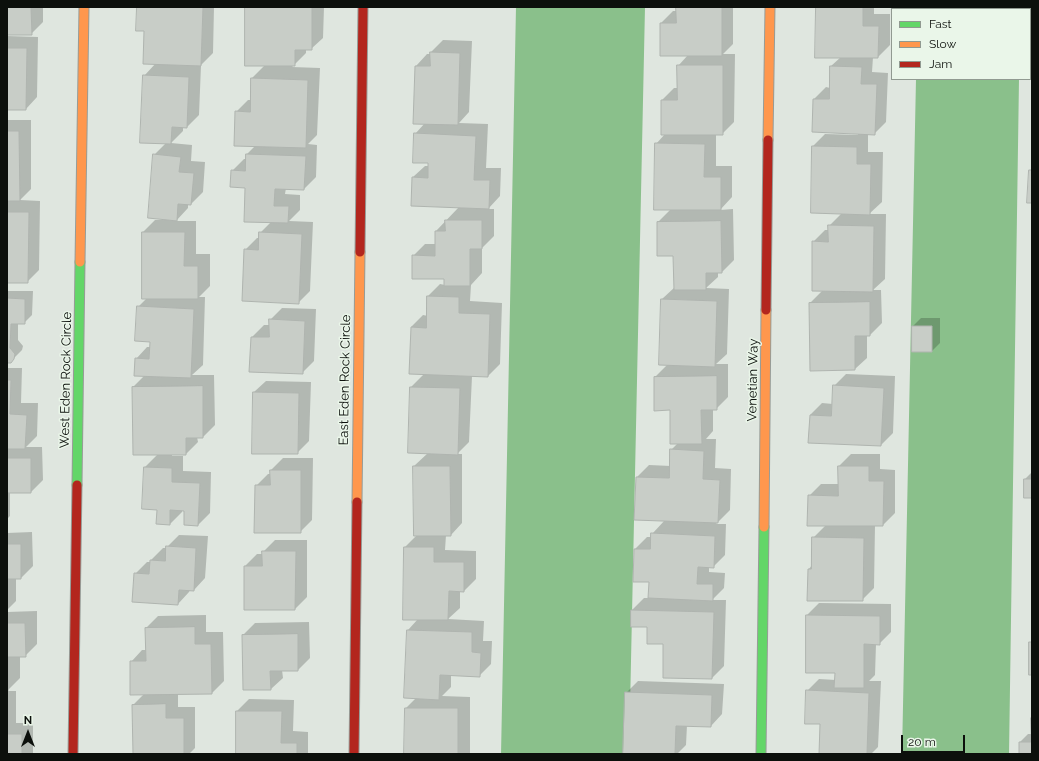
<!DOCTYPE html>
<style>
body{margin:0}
#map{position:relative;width:1039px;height:761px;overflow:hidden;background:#dfe6df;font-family:Raleway,sans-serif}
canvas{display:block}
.frame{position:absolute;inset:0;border:8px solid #0c100c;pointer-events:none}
.legend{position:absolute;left:891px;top:8px;width:140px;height:72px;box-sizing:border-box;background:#eaf6e9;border:1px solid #919a91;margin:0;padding:5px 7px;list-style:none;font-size:12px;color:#0c100c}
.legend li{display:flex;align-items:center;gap:8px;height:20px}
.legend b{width:20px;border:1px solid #919a91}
.north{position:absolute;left:8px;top:713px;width:40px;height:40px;-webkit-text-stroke:3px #eaf6e9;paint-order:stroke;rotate:0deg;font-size:11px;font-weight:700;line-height:16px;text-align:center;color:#0c100c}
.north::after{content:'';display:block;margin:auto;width:14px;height:18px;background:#0c100c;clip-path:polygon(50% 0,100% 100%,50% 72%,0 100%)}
.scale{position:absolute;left:901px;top:735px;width:64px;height:18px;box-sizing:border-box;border:2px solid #0c100c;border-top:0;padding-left:5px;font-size:12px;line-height:14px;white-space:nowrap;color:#0c100c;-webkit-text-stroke:3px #eaf6e9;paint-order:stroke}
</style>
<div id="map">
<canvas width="1039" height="761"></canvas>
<div class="frame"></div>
<ul class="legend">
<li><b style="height:5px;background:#63d668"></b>Fast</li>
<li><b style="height:5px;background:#ff974d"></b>Slow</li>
<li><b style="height:5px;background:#b3261e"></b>Jam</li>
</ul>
<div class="north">N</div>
<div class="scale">20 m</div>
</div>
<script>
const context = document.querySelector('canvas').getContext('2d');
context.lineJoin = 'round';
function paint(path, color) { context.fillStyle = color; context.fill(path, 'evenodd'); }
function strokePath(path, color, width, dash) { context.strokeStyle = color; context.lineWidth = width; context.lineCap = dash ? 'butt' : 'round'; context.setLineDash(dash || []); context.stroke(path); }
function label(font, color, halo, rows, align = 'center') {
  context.font = font + ' Raleway,sans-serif'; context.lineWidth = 3; context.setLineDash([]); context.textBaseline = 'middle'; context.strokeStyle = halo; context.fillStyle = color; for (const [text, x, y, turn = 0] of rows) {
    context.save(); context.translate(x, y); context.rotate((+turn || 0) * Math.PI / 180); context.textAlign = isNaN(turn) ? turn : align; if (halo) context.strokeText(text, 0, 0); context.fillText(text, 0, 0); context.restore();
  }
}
paint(new Path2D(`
 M516 7H645L629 754H501Z
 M917 7H1021V9H917Z
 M916 79H1019L1009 754H902Z`), '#8ac08b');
paint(new Path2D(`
 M7 7H43V22L31 34H7Z
 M138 7H214L213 53 201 65 199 115 187 127 183 126V131L171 143 192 145 191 161 205 162 203 192 191 204H188V208L176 221H196V254H210V286L199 297H205L203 365 192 375H214L215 425 203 437H197L198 442 186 454H172V456H183V471L211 472 210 513 198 525 186 510H182V512L170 524 158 509 145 467 158 454 133 387 145 375 136 359 147 347H150L151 341 138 307 147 298 143 232 155 220H164L154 155 166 143 144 76 156 63Z
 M246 7H324L323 38 311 49H306V53L292 67 320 68 317 135 308 144 317 145 316 177 304 189 286 188 285 194 300 195V210L289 221 313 222 310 291 298 303 245 250 257 238H260V233L271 222 246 187 232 171 244 159H247V154L256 145 236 112 248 100H251L252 78 265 65Z
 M677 7H733V44L723 54H735L734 122 722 134H716V166H732V197L720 210 733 209 734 260 722 272H718V277L706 288 729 289 727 354 716 364H728V397L716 409H713V431L706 439H716L715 468 731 469 730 510 716 524H726L725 555 713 567H709V572L725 573 724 588 712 600H726L724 666 712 678 664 677V644L632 610 644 598H649L650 581 635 549 647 537H651L652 534 665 520 637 477 649 465 671 466V450L678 443 671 409 655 377 668 364 662 299 675 287 674 255 658 222 671 209 656 144 665 134 662 100 674 88H678V66L688 55H661V23L673 11H677Z
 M817 7H874V14H890V45L878 57H873L872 72 888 73 886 122 874 134 868 133V152H883L882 202 869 214H886L885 279 873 290H881L882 323 870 335H867V358L855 369 810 370V303L823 290 813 242 825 230H829V226L842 213 813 146 825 134 858 135V133L814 99 826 87 830 88 831 66 841 57Z
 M7 36 38 37 37 97 26 109H7Z
 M443 40 472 41 469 112 459 123 488 124 486 168H501L500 196 488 209H494V236L482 248V273L471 285 470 301 502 303 500 364 488 376H472L469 442 457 454H462V523L451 535H446L445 550 476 551V579L464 591H460V608L448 619 484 621 483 641H492L491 664 479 676 451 674V687L442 696 470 697V754H405L406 708 416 698 408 630 418 619 405 547 417 535 414 466 428 453 411 387 424 374 411 327 423 315 428 316V296L440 284 445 285V278L413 256 425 244H436V231L459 207 413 177 425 166H429V162L415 134 425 123 416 66 427 54H431V52Z
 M7 120H31V189L20 200 40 201 39 270 27 282H7Z
 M7 291H33L32 315 24 323H18V340L23 346 22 350 10 362H7Z
 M282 308 316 309 314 361 302 373 250 371 252 337 264 325H270V320Z
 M921 318H940V343L932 351 913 326Z
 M7 368H22L21 403H38L37 436 26 447H42L43 480 31 492H10V516L7 519Z
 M846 374 895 376 893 433 881 445 810 415 822 403 833 404 834 386Z
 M266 381 311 382 309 441 297 453 254 392Z
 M851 454H880V469L895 470V513L883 525H875L874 588 862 600 809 569 812 565 813 538 826 525 809 496 821 484H839V466Z
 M283 458H313L312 520 300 532 256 486 268 474H271V470Z
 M1032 472V497L1025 479Z
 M32 532 33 566 21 578H16V601L7 610V533Z
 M179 535 208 536 205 578 194 590H190L189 592 178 604 135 574 147 562H151V560L163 548H167V547Z
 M275 540H307V597L295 609 245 566 257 554H263V552Z
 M819 603 891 604V632L879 644H876L875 675 869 681H881L878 747 871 754H820L822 723 807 691 819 679 836 680V672L807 615Z
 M37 611V644L25 656H20V678L7 691H16V723H33V754H7V612Z
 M206 615V632H223L224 681 212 693 178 694V707H195V748L189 754H134L133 705 144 694 131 662 142 650H147L146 628 158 616Z
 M309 622 310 658 298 670H282L283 678 271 689H244L243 635 255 623Z
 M638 681 724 684 722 714 711 726 687 725 686 745 677 754H624L626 693Z
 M249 699 294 700 293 731 308 732V754H237V711Z
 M1028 734H1032V754H1020V742Z`), '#0003');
const building = new Path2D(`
 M7 7H31L32 35H7Z
 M137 7H203L201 66 143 64 144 31H136Z
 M245 7H312V50H295V66H245Z
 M676 7H722V56H660V23H676Z
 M816 7H863V26H879L878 58H815Z
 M7 48H27L26 110H7Z
 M430 52 460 53 458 125 413 124 415 66H430Z
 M677 65H723V135H661V100H677Z
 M830 66 862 67 861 84H877L875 135 812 132 813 99H829Z
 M143 75 189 77 187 128 172 127 171 144 140 143Z
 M251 78 308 80 306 148 234 146 235 111 250 112Z
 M7 131H19L20 201H7Z
 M414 133 476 136 474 180H490L489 209 411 206 412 177 428 178V163H413Z
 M655 143 705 144 704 177H721V210H654Z
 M812 146 857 147V164H871L870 215 811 213Z
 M153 154 181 157 179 172 194 173 191 205 178 204 177 221 148 218Z
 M246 154 306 156 304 190 275 189 274 206H289L288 223 244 222 245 188 230 187 231 170 245 171Z
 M1029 170H1032V203H1027Z
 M7 212H29L28 283H7Z
 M445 220H482V249H470V286H444V279H412V255L435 256V231H445Z
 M721 221 722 273H706V290H674L673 256H657V222Z
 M828 225 874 226 873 292 812 291V241L828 242Z
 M142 232H185L184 266H198V299H142Z
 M259 232 302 234 299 304 242 301 244 249 258 250Z
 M427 296 459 297V313L490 314 488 377 409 374 411 327 426 328Z
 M7 298 25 299V324H11L10 348 15 354 14 359 11 363H7Z
 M661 299 717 301 715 367 659 365Z
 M870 302V336H855V370L810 371 809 303Z
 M137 306 194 309 191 378 134 376 135 358 149 359 150 342 135 341Z
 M269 319 305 321 303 374 249 372 251 337H269Z
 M912 326H932V352H912Z
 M717 376V410H701L702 444H670V410L654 411V377Z
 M7 380H11L10 414 27 415 25 449H7Z
 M833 385 884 388 881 446 808 443 810 415 831 416Z
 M203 386V438H186V455H133L132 387Z
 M410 387 460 388 458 455 408 453Z
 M253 392 299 393 298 454H252Z
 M670 449 704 451 703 479 720 480 718 523 634 520 636 477 669 478Z
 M7 458H31V493H7Z
 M413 466H450L451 536H414Z
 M838 466H869V481H884L883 526H807L808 495 838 496Z
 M144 467 172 468V482L200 483 198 526 184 525V511L170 510V525L156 524 157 510 142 509Z
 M270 470H301V533H254L255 485H270Z
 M1024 479H1032V498H1024Z
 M651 533 715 536 714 568 698 567 697 584H713V601L648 598 649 582H633L634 549H650Z
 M812 537 864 538 863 601H807L808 569H811Z
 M7 544H21V579H7Z
 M166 546 196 548 194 591 179 590 178 605 132 602 134 573 149 574 150 560 165 561Z
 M404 547H434V562H464V592L449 591 448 620H403Z
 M262 551H296L295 610H244V566H262Z
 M631 610 714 612 712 679 663 678V644H647V627H631Z
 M806 615 880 616V645L864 644V688H834L835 673H806Z
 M7 623H25L26 657H8V691H7Z
 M195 627V644H211L212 694 130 695V661H146L145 628Z
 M407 630 472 632V652L481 653 480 677 440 675 439 700 404 698Z
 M298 634V671H270L271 690H243L242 635Z
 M1029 642H1032V675H1029Z
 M806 690 869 693 867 754H819L820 724H805Z
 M625 692 712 695 711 727 676 726 675 754H623Z
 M166 704V718H184V754H133L132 705Z
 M405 708H458V754H404Z
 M236 711H282L281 743H297V754H236Z
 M1031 718 1032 754H1019V742H1031Z
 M7 734H22V754H7Z`);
paint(building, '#c8cdc7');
strokePath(building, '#afb4af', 1);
const fast = new Path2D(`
 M77 485 80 262
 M761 754 764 527`);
const slow = new Path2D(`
 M768 140 770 7
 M80 262 84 7
 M357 502 360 252
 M764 527 766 310`);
const jam = new Path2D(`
 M360 252 363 7
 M766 310 768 140
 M73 754 77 485
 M354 754 357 502`);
strokePath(fast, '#979c97', 11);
strokePath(slow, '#979c97', 11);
strokePath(jam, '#979c97', 11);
strokePath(fast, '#63d668', 9);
strokePath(slow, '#ff974d', 9);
strokePath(jam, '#b3261e', 9);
label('13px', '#0c100c', '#eaf6e9', [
 ["West Eden Rock Circle",66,380,-89],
 ["East Eden Rock Circle",345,380,-89],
 ["Venetian Way",753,380,-89]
]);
</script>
